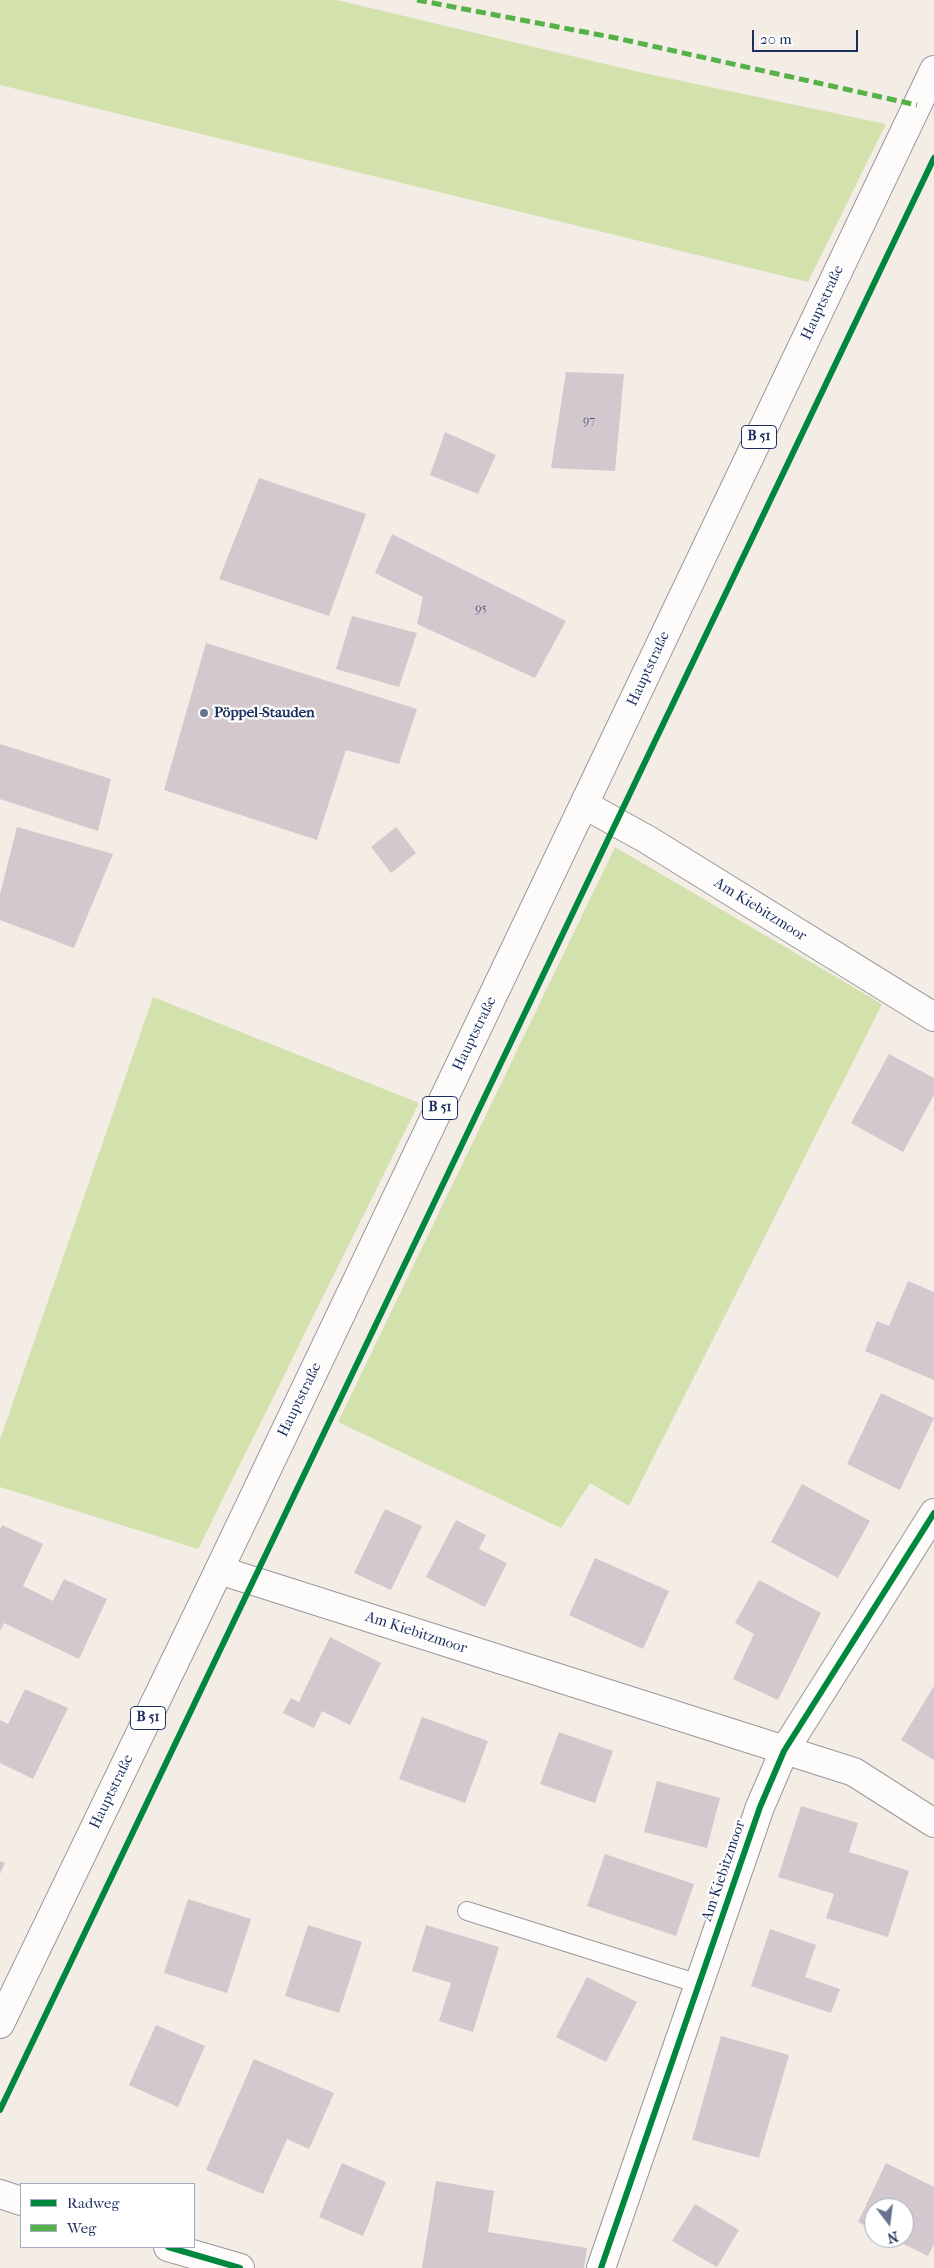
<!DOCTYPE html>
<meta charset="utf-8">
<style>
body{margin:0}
#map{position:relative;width:934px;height:2268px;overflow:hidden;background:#f3ede6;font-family:"IM FELL French Canon",serif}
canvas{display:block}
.legend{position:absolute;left:20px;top:2183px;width:175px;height:65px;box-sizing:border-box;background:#fff;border:1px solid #a4acbf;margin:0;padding:6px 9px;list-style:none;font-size:15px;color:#1b2f5e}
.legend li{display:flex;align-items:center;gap:10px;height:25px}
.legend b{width:25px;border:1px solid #a4acbf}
.north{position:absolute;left:864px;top:2198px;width:50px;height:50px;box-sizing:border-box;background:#fff;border:1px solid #a4acbf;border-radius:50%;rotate:165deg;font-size:14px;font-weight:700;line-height:20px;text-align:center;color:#1b2f5e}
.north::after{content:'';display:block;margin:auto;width:18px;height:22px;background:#67728e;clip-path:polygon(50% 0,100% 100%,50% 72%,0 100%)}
.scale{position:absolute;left:752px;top:30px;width:106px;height:22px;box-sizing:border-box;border:2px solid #1b2f5e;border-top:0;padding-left:6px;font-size:15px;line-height:18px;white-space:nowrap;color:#1b2f5e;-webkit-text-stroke:4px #fff;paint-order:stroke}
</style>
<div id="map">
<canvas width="934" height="2268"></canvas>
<ul class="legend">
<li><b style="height:6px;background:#00873e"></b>Radweg</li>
<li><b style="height:6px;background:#55b248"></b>Weg</li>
</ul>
<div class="north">N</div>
<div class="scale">20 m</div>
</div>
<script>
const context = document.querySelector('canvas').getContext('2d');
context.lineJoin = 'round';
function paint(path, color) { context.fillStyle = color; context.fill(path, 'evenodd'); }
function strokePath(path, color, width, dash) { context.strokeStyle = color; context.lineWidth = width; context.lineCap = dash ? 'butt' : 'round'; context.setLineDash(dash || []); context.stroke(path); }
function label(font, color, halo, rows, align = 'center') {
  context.font = font + ' "IM FELL French Canon",serif'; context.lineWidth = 4.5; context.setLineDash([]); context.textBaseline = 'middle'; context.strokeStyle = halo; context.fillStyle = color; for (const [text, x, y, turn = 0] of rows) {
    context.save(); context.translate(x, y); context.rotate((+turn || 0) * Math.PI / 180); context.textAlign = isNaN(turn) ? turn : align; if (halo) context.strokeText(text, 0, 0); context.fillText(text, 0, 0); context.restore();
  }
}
paint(new Path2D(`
 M0 0H337L639 72 886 124 808 282 0 85Z
 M615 847 882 1004 629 1506 590 1483 561 1528 338 1422Z
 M153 997 419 1103 198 1549 0 1487V1440Z`), '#d3e1ad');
paint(new Path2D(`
 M566 372 624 374 615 471 551 468Z
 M445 432 496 455 478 494 430 475Z
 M259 478 366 514 329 616 219 579Z
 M392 534 566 621 535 678 417 624 423 597 375 573Z
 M352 616 417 633 399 687 336 669Z
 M206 643 417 709 399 764 346 750 317 840 164 790Z
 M0 744 111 779 98 831 0 799Z
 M17 827 113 854 74 948 0 920V894Z
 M396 827 416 853 391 873 371 847Z
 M889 1054 934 1078V1095L903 1152 851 1123Z
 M908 1281 934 1292V1380L865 1351 877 1321 889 1326Z
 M881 1393 934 1418 900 1490 847 1464Z
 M802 1484 870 1521 838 1578 771 1542Z
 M385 1509 422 1526 391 1590 354 1573Z
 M456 1520 486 1535 479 1549 507 1563 485 1607 426 1577Z
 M2 1525 43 1544 23 1586 53 1601 64 1579 107 1599 79 1659 4 1623 0 1631V1530Z
 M595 1558 669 1591 643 1649 569 1615Z
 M759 1580 821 1613 778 1700 733 1679 754 1634 735 1623Z
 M330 1637 381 1663 350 1725 322 1711 314 1728 283 1713 291 1698 299 1702Z
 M934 1686V1760L901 1740Z
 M25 1689 68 1708 33 1779 0 1763V1720L8 1724Z
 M422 1717 488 1741 465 1803 399 1779Z
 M559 1732 613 1751 595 1803 540 1784Z
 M657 1781 720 1798 707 1848 644 1832Z
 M801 1806 858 1823 849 1852 909 1871 888 1937 826 1918 834 1894 778 1877Z
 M605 1854 694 1884 676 1936 587 1906Z
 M0 1861 5 1863 0 1874Z
 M188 1899 251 1919 227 1993 164 1973Z
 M308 1925 362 1942 339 2013 285 1996Z
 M426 1925 499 1947 473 2032 439 2021 451 1983 412 1971Z
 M770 1929 816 1945 805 1977 840 1989 831 2013 751 1986Z
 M587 1977 637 2002 606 2062 556 2037Z
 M156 2025 205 2046 178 2107 129 2085Z
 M721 2036 789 2055 759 2158 692 2140Z
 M254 2059 334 2093 309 2149 287 2139 263 2194 206 2170Z
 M342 2163 386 2182 363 2236 319 2217Z
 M886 2163 934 2187V2244L928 2256 891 2238H904V2208H874V2230L858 2222Z
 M436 2181 494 2191 488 2232 587 2248 584 2268H422Z
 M695 2204 739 2230 717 2267 672 2241Z`), '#d3c8cd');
const service = new Path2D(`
 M467 1911 699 1984`);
const minor = new Path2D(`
 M585 805 648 840 934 1017
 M219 1570 854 1772 934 1823
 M0 2194 21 2201
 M168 2247 240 2268
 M601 2268 760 1807 784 1751 934 1513`);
const primary = new Path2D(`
 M0 2024 219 1570 934 70`);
strokePath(service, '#98989c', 20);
strokePath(minor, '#98989c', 30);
strokePath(primary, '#98989c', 30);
strokePath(service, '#fdfcfb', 18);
strokePath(minor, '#fdfcfb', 28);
strokePath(primary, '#fdfcfb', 28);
strokePath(new Path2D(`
 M417 0 616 38 917 105`), '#55b248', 5, [10, 5]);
strokePath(new Path2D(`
 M0 2110 934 158
 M168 2247 240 2268
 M601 2268 760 1807 784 1751 934 1513`), '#00873e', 6);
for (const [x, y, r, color] of [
 [204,713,5,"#67728e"]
]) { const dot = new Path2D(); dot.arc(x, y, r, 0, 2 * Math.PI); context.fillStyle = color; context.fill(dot); strokePath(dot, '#fff', 2); }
label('12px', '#49557a', null, [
 ["97",589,421],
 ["95",481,609]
]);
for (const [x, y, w] of [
 [759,437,35],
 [440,1108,35],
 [148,1718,35]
]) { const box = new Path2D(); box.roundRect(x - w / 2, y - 11.5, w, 23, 4); context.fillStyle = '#fff'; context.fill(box); strokePath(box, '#1b2f5e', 1); }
label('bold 14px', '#1b2f5e', null, [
 ["B 51",759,437],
 ["B 51",440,1108],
 ["B 51",148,1718]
]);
label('15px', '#1b2f5e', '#fff', [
 ["Hauptstraße",823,303,-65],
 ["Hauptstraße",649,669,-65],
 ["Am Kiebitzmoor",760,910,32],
 ["Hauptstraße",475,1034,-64],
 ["Hauptstraße",300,1400,-64],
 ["Am Kiebitzmoor",416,1633,18],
 ["Hauptstraße",112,1792,-64],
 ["Am Kiebitzmoor",724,1871,-71]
]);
label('bold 15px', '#1b2f5e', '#fff', [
 ["Pöppel-Stauden",214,713]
], 'left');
</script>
